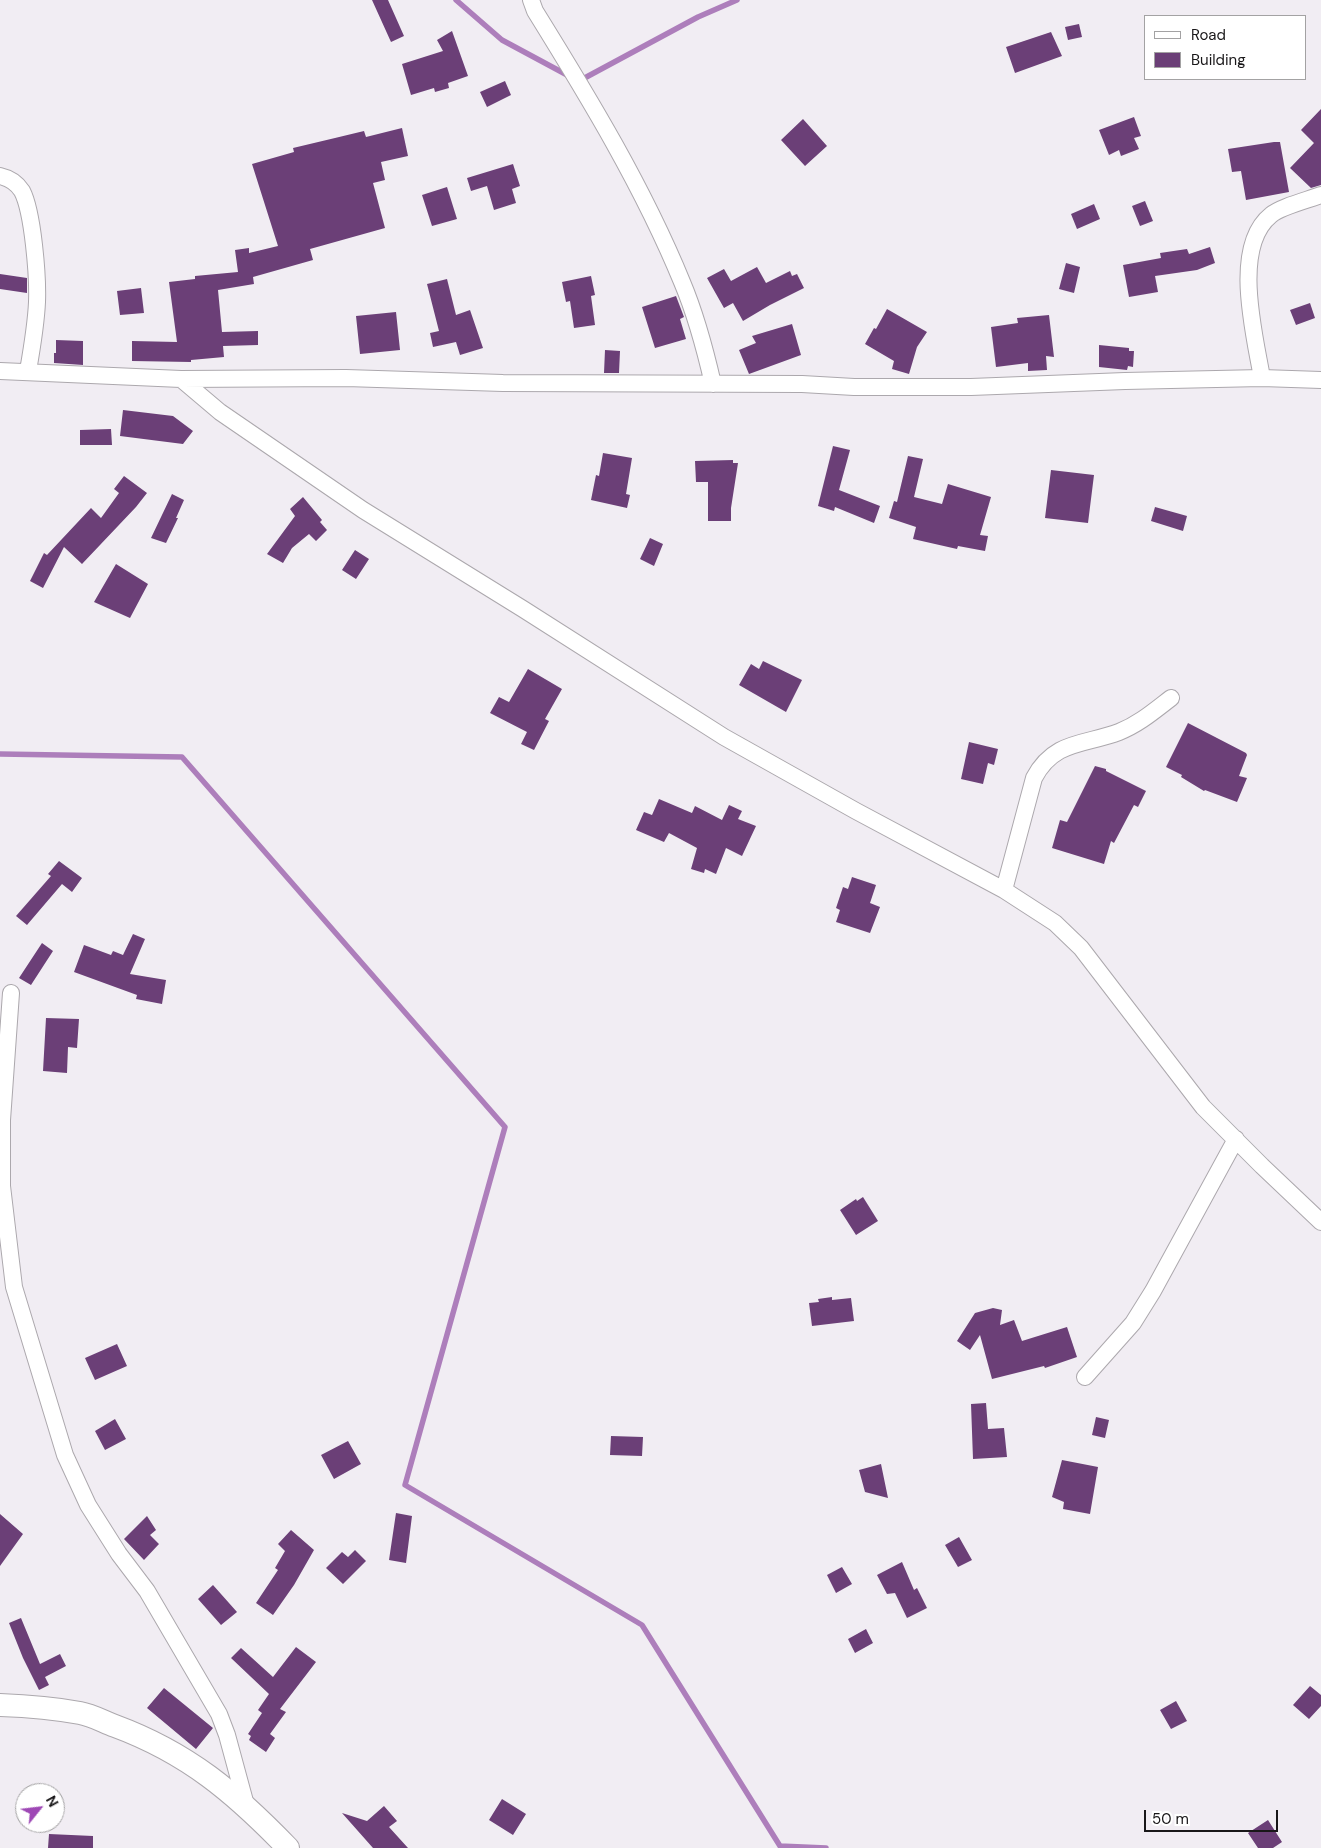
<!DOCTYPE html>
<style>
body{margin:0}
#map{position:relative;width:1321px;height:1848px;overflow:hidden;background:#f1edf3;font-family:"DM Sans",sans-serif}
canvas{display:block}
.legend{position:absolute;left:1144px;top:15px;width:162px;height:65px;box-sizing:border-box;background:#fff;border:1px solid #a3a2a3;margin:0;padding:6px 9px;list-style:none;font-size:15px;color:#191719}
.legend li{display:flex;align-items:center;gap:10px;height:25px}
.legend b{width:25px;border:1px solid #a3a2a3}
.north{position:absolute;left:15px;top:1783px;width:50px;height:50px;box-sizing:border-box;background:#fff;border:1px solid #a3a2a3;border-radius:50%;rotate:61deg;font-size:14px;font-weight:700;line-height:20px;text-align:center;color:#191719}
.north::after{content:'';display:block;margin:auto;width:18px;height:22px;background:#9e48b5;clip-path:polygon(50% 0,100% 100%,50% 72%,0 100%)}
.scale{position:absolute;left:1144px;top:1810px;width:134px;height:22px;box-sizing:border-box;border:2px solid #191719;border-top:0;padding-left:6px;font-size:15px;line-height:18px;white-space:nowrap;color:#191719;-webkit-text-stroke:4px #fff;paint-order:stroke}
</style>
<div id="map">
<canvas width="1321" height="1848"></canvas>
<ul class="legend">
<li><b style="height:6px;background:#fff"></b>Road</li>
<li><b style="height:14px;background:#6b3f77"></b>Building</li>
</ul>
<div class="north">N</div>
<div class="scale">50 m</div>
</div>
<script>
const context = document.querySelector('canvas').getContext('2d');
context.lineJoin = 'round';
function strokePath(path, color, width, dash) { context.strokeStyle = color; context.lineWidth = width; context.lineCap = dash ? 'butt' : 'round'; context.setLineDash(dash || []); context.stroke(path); }
function paint(path, color) { context.fillStyle = color; context.fill(path, 'evenodd'); }
strokePath(new Path2D(`
 M456 0 502 40 569 76
 M579 81 698 17 737 0
 M0 754 182 757 505 1127 405 1485 642 1625 780 1846 826 1848`), '#ad7ebb', 5.5);
paint(new Path2D(`
 M372 0H388L404 36 391 42Z
 M1079 24 1082 37 1068 40 1065 27Z
 M452 31 468 76 448 83 449 88 435 92 434 88 411 95 402 64 443 51 437 40Z
 M1051 32 1062 56 1015 73 1006 47Z
 M505 81 511 95 487 107 480 92Z
 M1321 109V185L1311 188 1290 168 1314 143 1301 130Z
 M1134 117 1141 136 1134 138 1139 149 1121 156 1119 150 1109 155 1099 130Z
 M803 119 827 146 805 166 781 140Z
 M402 128 408 156 381 162 385 180 373 183 385 228 310 249 313 260 253 277 254 284 218 290 222 332 258 331V345L223 346 224 357 191 360V362L132 361V341L177 342 169 282 195 279V276L238 272 235 250 249 248V253L278 246 252 164 294 152 293 148 335 138 364 131 366 137Z
 M1274 142H1280L1289 192 1246 200 1241 171 1232 172 1228 149Z
 M513 164 520 186 512 189 516 203 494 210 487 186 471 191 467 178Z
 M447 187 457 219 432 226 422 195Z
 M1145 201 1153 221 1140 226 1132 206Z
 M1094 204 1100 219 1077 229 1071 214Z
 M1210 247 1215 263 1197 270 1155 276 1158 292 1129 297 1123 265 1161 258 1160 253 1187 249 1189 254Z
 M1066 263 1080 267 1074 293 1059 289Z
 M757 267 766 283 790 271 792 276 797 274 804 288 770 305 743 321 733 303 724 308 707 278 724 269 731 281Z
 M0 274 27 278V293L0 289Z
 M591 276 595 295 591 296 595 325 574 328 570 301 566 302 562 282Z
 M447 279 456 315 470 310 483 348 460 355 456 342 433 347 430 333 439 331 427 284Z
 M141 288 144 313 120 315 117 291Z
 M676 296 684 317 680 319 686 339 655 348 642 307Z
 M1310 303 1315 318 1296 325 1290 310Z
 M887 309 927 332 917 347 909 374 892 369 894 361 865 344 874 328 876 329Z
 M396 312 400 350 360 354 356 316Z
 M1049 315 1054 357 1046 356 1047 370 1028 371V363L996 367 991 327 1018 323 1017 318Z
 M792 324 801 355 749 374 739 350 756 343 752 336Z
 M56 340 83 341V365L54 363V353H56Z
 M1099 345 1129 348V351H1134L1133 367 1128 366 1127 370 1099 367Z
 M605 350 620 351 619 373H604Z
 M123 410 173 416 193 431 183 444 120 436Z
 M111 429 112 445H80V430Z
 M833 446 850 450 839 490 880 506 874 523 835 507 834 511 818 506Z
 M603 453 632 458 626 494 630 495 627 508 591 500 596 475 599 476Z
 M908 456 923 459 914 497 942 504 948 484 991 497 980 535 988 536 985 551 958 546 957 549 913 539 916 527 889 518 894 501 897 502Z
 M733 460V463H738L731 508V521H708V482H696L695 461Z
 M1051 470 1094 475 1088 523 1045 518Z
 M124 476 147 493 136 507 82 564 64 547 43 588 30 581 44 553 47 555 91 508 101 518 119 493 114 489Z
 M172 494 184 500 176 518H178L166 543 151 538Z
 M303 497 322 520 320 522 327 530 316 541 309 534 292 548 283 563 267 554 295 516 290 509Z
 M1155 507 1187 516 1183 531 1151 521Z
 M650 538 663 544 654 566 640 559Z
 M355 550 369 559 356 579 342 570Z
 M116 564 148 584 130 618 94 602Z
 M763 661 802 680 786 712 739 685 751 664 759 669Z
 M528 669 562 689 545 719 549 721 534 750 521 744 527 732 490 713 499 697 509 702Z
 M1188 723 1246 753 1247 755 1239 776 1247 778 1237 802 1205 790 1204 791 1181 777 1182 775 1166 767Z
 M969 742 998 749 994 765 988 763 983 784 961 779Z
 M1095 766 1106 769V771L1146 791 1138 807 1134 805 1114 843 1111 841 1104 864 1052 848 1060 820 1067 822Z
 M659 799 692 813 695 806 722 820 729 805 742 811 738 819 756 826 742 856 726 848 716 874 705 869 704 873 691 869 697 848 669 833 664 842 636 830 644 812 652 815Z
 M59 861 82 878 72 892 62 884 27 925 16 916 51 876 48 874Z
 M852 877 876 885 870 903 880 907 870 933 836 922 840 910 836 908 843 887 848 889Z
 M133 934 145 939 130 974 166 980 162 1004 136 999 137 995 74 972 84 945 111 955 113 951 123 955Z
 M42 943 53 951 31 985 19 978Z
 M46 1018 79 1019 77 1048 68 1047 67 1073 43 1071Z
 M863 1197 878 1221 856 1235 840 1210 856 1199 857 1201Z
 M832 1297V1300L851 1298 854 1321 812 1326 809 1303 819 1302 818 1299Z
 M993 1308 1002 1310 1000 1325 1014 1320 1022 1341 1067 1327 1077 1357 1045 1368 1044 1366 992 1379 980 1335 970 1350 957 1341 975 1313Z
 M117 1344 127 1366 95 1380 85 1358Z
 M986 1403 988 1429 1004 1428 1007 1457 973 1459 971 1404Z
 M1096 1417 1109 1420 1105 1438 1092 1435Z
 M115 1419 126 1439 105 1450 95 1431Z
 M611 1436 643 1437 642 1456 610 1455Z
 M348 1441 361 1464 334 1479 321 1455Z
 M1062 1460 1098 1467 1090 1514 1063 1509 1064 1502 1052 1497Z
 M881 1464 888 1498 865 1492 859 1470Z
 M396 1513 412 1516 406 1563 389 1560Z
 M0 1514 23 1534 0 1566Z
 M147 1516 156 1530 150 1535 159 1544 144 1560 124 1539Z
 M291 1530 314 1550 294 1585 273 1615 256 1603 278 1570 275 1568 285 1551 278 1544Z
 M959 1537 972 1560 958 1567 945 1545Z
 M355 1550 366 1561 343 1584 326 1568 342 1552 348 1557Z
 M902 1562 914 1590 917 1588 927 1608 907 1618 895 1593 887 1594 877 1575Z
 M842 1567 852 1584 836 1593 827 1575Z
 M213 1585 237 1612 221 1625 198 1599Z
 M21 1618 40 1664 60 1654 66 1666 45 1677 49 1685 39 1690 23 1658 9 1623Z
 M866 1629 873 1643 855 1653 848 1639Z
 M296 1647 316 1662 280 1709 286 1712 270 1734 275 1738 266 1752 249 1740 251 1736 248 1734 262 1713 258 1710 269 1694 231 1658 241 1648 273 1677Z
 M1310 1686 1321 1695V1706L1309 1719 1293 1705Z
 M164 1688 213 1728 196 1749 147 1708Z
 M1176 1701 1187 1721 1171 1729 1160 1710Z
 M502 1799 526 1814 513 1835 489 1820Z
 M384 1806 397 1821 389 1827 408 1848H373L342 1813 367 1821Z
 M1268 1820 1282 1842 1273 1848H1258L1248 1833Z
 M49 1834 93 1836V1848H48Z`), '#6b3f77');
const street = new Path2D(`
 M531 0 535 11C589 98 643 187 682 282 696 315 705 349 713 384
 M0 176C9 178 17 183 22 191 33 212 38 277 37 302 36 325 32 348 28 371
 M0 371 181 379 346 378 503 383 802 384 854 387H971L1125 381 1262 378 1321 380
 M1262 378C1255 336 1231 247 1271 215 1280 207 1308 200 1321 195
 M181 379 220 412 363 510 523 609 724 737 856 811 1004 890 1055 923 1081 948 1203 1107 1262 1166 1321 1222
 M1004 890 1034 778C1054 740 1085 745 1119 732 1139 724 1154 711 1171 698
 M11 993 2 1120V1186L14 1287 65 1455 88 1505 119 1554 147 1591 219 1714 227 1735 246 1805
 M1085 1377 1133 1323 1153 1291 1236 1139`);
const secondary = new Path2D(`
 M0 1705C27 1706 53 1708 80 1713 92 1715 104 1722 115 1726 188 1753 235 1793 288 1848`);
strokePath(street, '#aca8ad', 18);
strokePath(secondary, '#aca8ad', 24);
strokePath(street, '#fff', 16);
strokePath(secondary, '#fff', 22);
</script>
